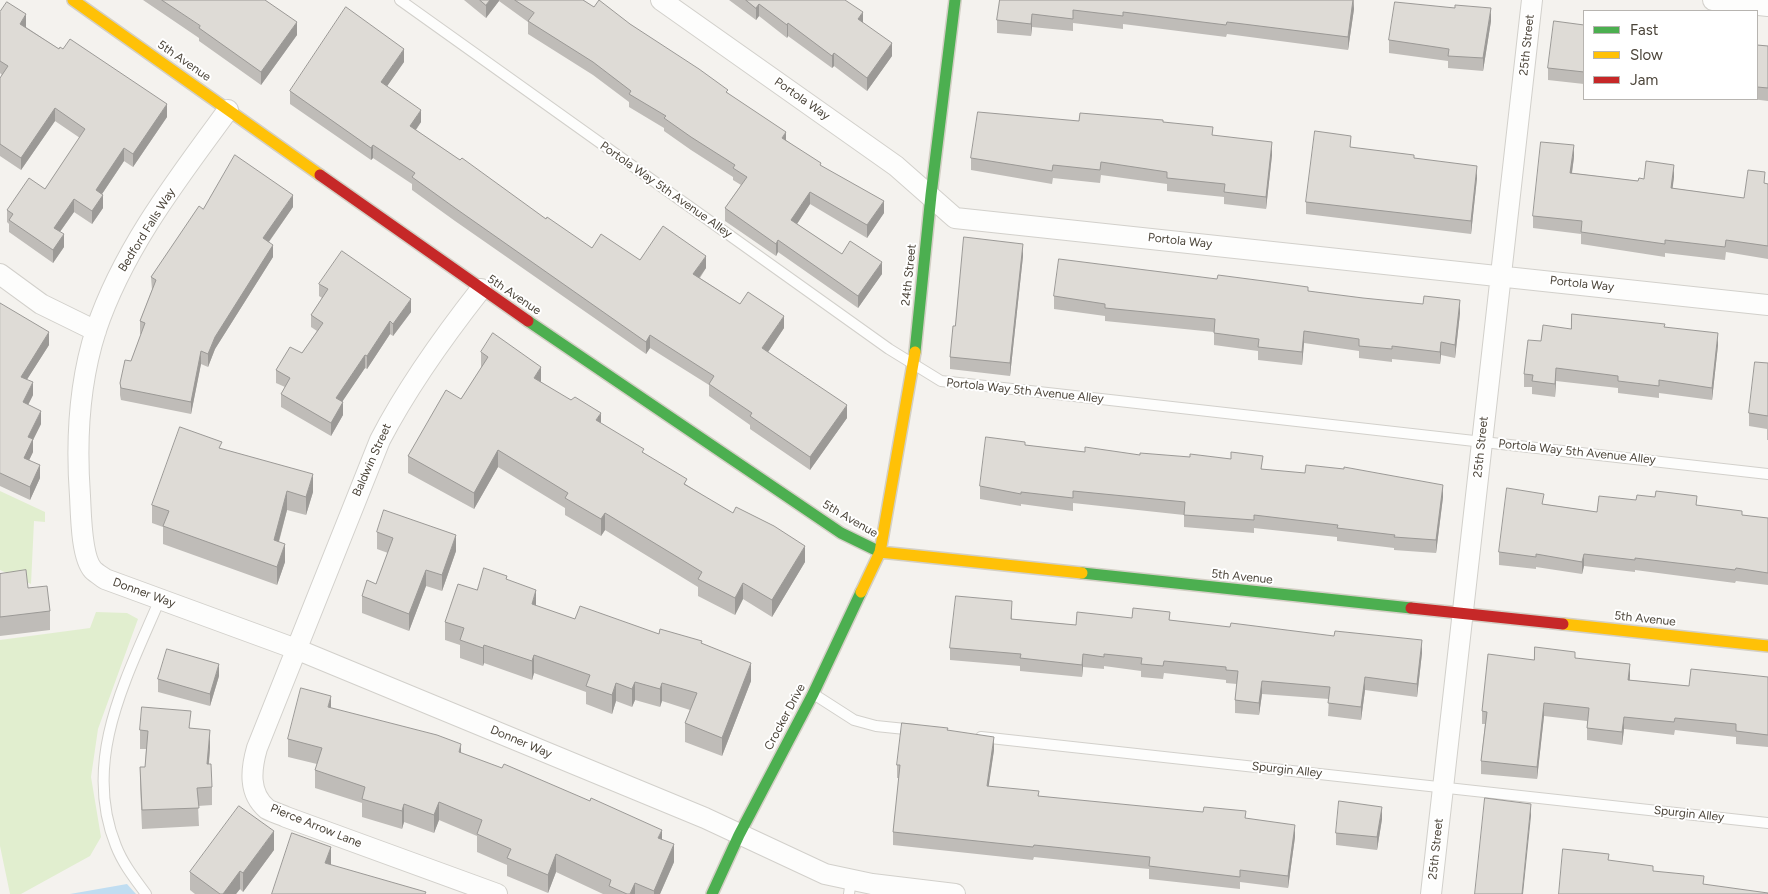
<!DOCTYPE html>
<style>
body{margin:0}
#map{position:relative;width:1768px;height:894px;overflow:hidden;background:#f4f2ee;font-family:Figtree,sans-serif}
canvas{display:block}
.legend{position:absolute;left:1583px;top:10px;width:175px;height:90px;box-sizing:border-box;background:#fff;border:1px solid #b7b4b0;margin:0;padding:6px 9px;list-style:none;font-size:15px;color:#4b4439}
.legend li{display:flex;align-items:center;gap:10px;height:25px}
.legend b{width:25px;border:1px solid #b7b4b0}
</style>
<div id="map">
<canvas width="1768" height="894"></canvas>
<ul class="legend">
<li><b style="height:6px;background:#4caf50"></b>Fast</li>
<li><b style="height:6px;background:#ffc107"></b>Slow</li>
<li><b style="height:6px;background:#c62828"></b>Jam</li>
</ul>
</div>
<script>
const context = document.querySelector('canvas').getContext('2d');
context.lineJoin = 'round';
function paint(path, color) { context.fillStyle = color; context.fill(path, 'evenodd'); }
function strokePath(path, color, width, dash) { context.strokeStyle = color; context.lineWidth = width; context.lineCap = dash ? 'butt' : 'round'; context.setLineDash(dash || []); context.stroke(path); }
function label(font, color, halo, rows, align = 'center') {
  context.font = font + ' Figtree,sans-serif'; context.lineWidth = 4; context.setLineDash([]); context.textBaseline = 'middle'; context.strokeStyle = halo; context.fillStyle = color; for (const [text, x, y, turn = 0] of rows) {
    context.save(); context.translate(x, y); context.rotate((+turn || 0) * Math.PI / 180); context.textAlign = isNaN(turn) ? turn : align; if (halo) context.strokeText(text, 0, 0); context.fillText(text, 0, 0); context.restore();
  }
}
paint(new Path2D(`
 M0 491 45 512V522L34 521 31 584 0 570Z
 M96 612 127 613 138 619 98 729 91 777 101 837 90 856 21 894H10L0 846V640L90 628Z`), '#e1eecf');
paint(new Path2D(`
 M127 884 136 894H70Z`), '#c0ddf1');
const lane = new Path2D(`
 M400 0 889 349 941 381 1768 474
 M815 695 854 720 876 726 915 730
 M981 737 1768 823
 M146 894C135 879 123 864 116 846 81 760 127 677 160 599
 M849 894 851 880`);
const street = new Path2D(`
 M661 0 896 166 955 218 1768 305
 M1713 0 1768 6
 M228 110C178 178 123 249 96 330 79 383 76 441 80 496 81 513 81 557 93 570 96 573 101 576 105 579L296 649 705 818 825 874 872 884 955 894
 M0 274 41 304 96 331
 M481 289C444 336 408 386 380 440L257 748C251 769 248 793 267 809 272 812 280 814 286 817L497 894
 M1431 894 1532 0`);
const fast = new Path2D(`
 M528 321 841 533 880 552
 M915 352 931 195 955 0
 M1082 573 1411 608
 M712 894 739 835 813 694 861 592`);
const slow = new Path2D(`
 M73 0 320 175
 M880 552 1082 573
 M861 592 880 552 915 352
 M1563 624 1768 646`);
const jam = new Path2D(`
 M320 175 528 321
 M1411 608 1563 624`);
strokePath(lane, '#d2d0cb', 12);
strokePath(street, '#d2d0cb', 22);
strokePath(fast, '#d3cfc5', 14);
strokePath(slow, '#d3cfc5', 14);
strokePath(jam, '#d3cfc5', 14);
strokePath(lane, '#fdfdfc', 10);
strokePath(street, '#fdfdfc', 20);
strokePath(fast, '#4caf50', 11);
strokePath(slow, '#ffc107', 11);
strokePath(jam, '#c62828', 11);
paint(new Path2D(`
 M143 0H265L297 35 261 85 199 41V38Z
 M464 0H583L594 7 630 24 728 93 786 140 884 213 867 238 810 204 797 224 842 254 882 274 858 308 778 252 776 256 725 221V208L741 185 733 180V177L691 150 664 131V128L629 107V102L593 75 528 34V22L499 1 486 18Z
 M729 0H845L863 23 892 56 867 91 834 66 832 68 788 36 787 38 759 16 756 20Z
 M1000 0H1354V9L1348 50 1227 34 1226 37 1123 24V29L1073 23V31L1032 27 1031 36 997 33V20Z
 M0 12 26 27 59 49 167 117 133 167 124 161 102 194 103 208 92 224 74 212 60 232 64 247 53 263 9 232V224L7 222V210L45 189 80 138 55 121 21 170 0 156V78L2 75 0 73Z
 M1491 21 1483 71 1448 68V61L1389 53V40Z
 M1584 25V84L1548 80V68Z
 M1757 45 1768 46V101L1752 99H1757Z
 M404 62 387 86 421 122 416 130 546 219 592 248 640 260 706 268 700 278 740 304 784 328 768 352 847 418 810 470 750 429V425L709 396V385L650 348 646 354 455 221 412 190V184L373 158 371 160 290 104V91Z
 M1079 121 1163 122 1213 135 1272 155 1266 209 1224 204V197L1167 191V184L1101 175 1100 183 1053 178 1052 184 971 170V158Z
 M1351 148 1414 158 1477 178 1471 234 1306 214V202Z
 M1574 157 1572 173 1638 181 1644 179 1674 177 1672 188 1744 198 1765 183 1768 184V259L1726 252 1725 260 1665 253V257L1581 244V234L1533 228V216Z
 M293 207 269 242 273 257 215 349 208 367 201 364 191 414 121 400 120 395V383L131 361 141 334H140V321L152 290 151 277 203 209Z
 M1023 256 1010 376 950 369V357Z
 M319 284 411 312 393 336 390 334 367 369 365 368 342 401 343 415 331 436 281 407V394L285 387 276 383V370L302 353 317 331 311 327V315L322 298 319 296Z
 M1308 291 1460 313 1455 358 1441 355 1440 364 1392 359V362L1359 358V351L1304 343 1302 365 1258 360V351L1214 345V332L1105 321V316L1054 309V296Z
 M0 303 49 345 27 379 33 395 28 405 41 424 33 440V452L29 460 40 478 30 500 0 486Z
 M1665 327 1718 345 1712 400 1659 393V398L1618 393V388L1556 381 1555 397 1532 394V387H1524V374L1541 341 1571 329Z
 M481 352 541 382 644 453 687 485 805 562 772 617 743 599 735 615 698 596V587L605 530 601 536 565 515V508L498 467 474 509 408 473V456L461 399 481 368Z
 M1768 363V440H1767V429L1749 426V413Z
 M1025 445 1085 452 1140 455 1263 469 1443 497 1436 553 1394 550V548L1337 541V537L1254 528V533L1184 527V515L1073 503V511L1021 504V506L980 499V486Z
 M222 449 313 492 306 515 287 510 279 542 285 562 277 585 163 544V527L152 523V505Z
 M1636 500 1697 505 1742 515 1768 518V585L1736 581 1735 583 1635 570V572L1584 566 1582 574 1536 567V569L1499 565V552L1544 504 1597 512Z
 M377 532 456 551 442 591 426 586 409 631 362 613V596L376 584 388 553 377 549Z
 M0 574 28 588 50 611V630L0 636Z
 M507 580 536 606 575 619 659 634 702 644 751 681 722 756 685 742V723L690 710 662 701 660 707 635 700 632 707 616 701 612 714 586 704V692L534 673 532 680 484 663 483 666 460 658V645L445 640V622L477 590Z
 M1012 613V619L1076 625 1132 618 1170 620 1422 653 1417 697 1365 690 1361 720 1328 716 1329 699 1262 694 1259 715 1235 713V700L1237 684 1226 683V680L1164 673 1163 679 1141 677V671L1104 666V669L1083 667 1082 677 1020 671V666L950 660V648Z
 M1575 658 1630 676V680L1689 686 1768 677V747L1736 744V737L1675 730 1674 735 1624 729 1622 745 1587 740V721L1544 716 1537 779 1481 774V761L1485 724H1482V711L1534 660Z
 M219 676 210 706 158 692V679Z
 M331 708 461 753 662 839 674 862 660 894H603L556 872 548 893 507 876V865L477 852V836L439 820 434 833 404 822 402 829 362 817V803L315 788V770L317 764 288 757V739Z
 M191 728 210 748 209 764 212 787V805L198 806 199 826 142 829 140 785V767H145L146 749H140V730Z
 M948 730 994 750 988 786 1039 796 1246 819 1295 837 1288 888 1240 882V889L1149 879V869L1034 857 1033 860 893 845V832L899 778H897V765Z
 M1382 819 1377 850 1336 845V833Z
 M274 850 243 892 240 889 236 894H195L190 890V872Z`), '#bfbcb8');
paint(new Path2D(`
 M490 0H499V1L486 18V5Z
 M1353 0 1354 9 1348 50V37Z
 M759 4V16L756 20V8Z
 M1491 8V21L1483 71V58Z
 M863 12V25L858 19Z
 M26 14V27L20 36V24Z
 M1032 14V27L1031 36V24Z
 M297 22V35L261 85V72Z
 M788 23V36L787 38V25Z
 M892 43V56L867 91V78Z
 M404 49V62L381 95V82Z
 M834 53V66L832 68V56Z
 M167 104V117L133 167V154Z
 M55 108V121L21 170V158Z
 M421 110V122L410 138V126Z
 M786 132V145L782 138Z
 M1272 142V155L1266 209V197Z
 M373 145V158L371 160V148Z
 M1574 145V157L1570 186V173Z
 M124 148V161L96 203V190Z
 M1674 165V177L1671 201V188Z
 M1477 166V178L1471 234V221Z
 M810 192V204L791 233V220Z
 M103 195V208L92 224V211Z
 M293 195V207L263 250V238Z
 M74 199V212L54 240V228Z
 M884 201V213L867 238V225Z
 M64 234V247L53 263V250Z
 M778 240V252L776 256V244Z
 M1023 244V256L1010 376V363Z
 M273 245V257L215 349 208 367V354L215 337Z
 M706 256V268L693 286V274Z
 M882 262V274L858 308V296Z
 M411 299V312L393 336V324Z
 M1460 300V313L1455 358V345Z
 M784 316V328L762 361V348Z
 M390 321V334L367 369V356Z
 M1304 331V343L1302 365V352Z
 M49 332V345L21 389V377Z
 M1718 333V345L1712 400V388Z
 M650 335V348L646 354V342Z
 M1441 342V355L1440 364V352Z
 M201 351V364L191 414V402Z
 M365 355V368L336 411V398Z
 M541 367V383L534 378Z
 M1556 368V381L1555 397V384Z
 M33 382V395L23 415V402Z
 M343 402V415L331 436V423Z
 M847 405V418L810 470V457Z
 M41 411V424L33 440V452L24 471V458L28 437Z
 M601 413V430L596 420Z
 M498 450V467L474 509V493Z
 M40 465V478L30 500V487Z
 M313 474V492L306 515V497Z
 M1443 485V497L1436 553V540Z
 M287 491V510L274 559V540Z
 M605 513V530L601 536V519Z
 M456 535V551L442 591V575Z
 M285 544V562L277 585V567Z
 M805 546V562L772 617V600Z
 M1584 554V566L1582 574V562Z
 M426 570V586L409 631V614Z
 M743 583V599L735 615V598Z
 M536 590V608L532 604Z
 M1422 640V653L1417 697V684Z
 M484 645V663L483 666V648Z
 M1083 654V667L1082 677V665Z
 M534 655V673L532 680V661Z
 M751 663V681L722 756V738Z
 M219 664V676L210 706V694Z
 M1630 664V676L1628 692V680Z
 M1365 677V690L1361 720V707Z
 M1262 681V694L1259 715V703Z
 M635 682V700L632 707V689Z
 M616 683V701L612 714V695Z
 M662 683V701L660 707V689Z
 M331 696V714L328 707Z
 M1544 703V716L1537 779V767Z
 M1624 717V729L1622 745V732Z
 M210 730V748L207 782V764Z
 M994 737V750L987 798V786Z
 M461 744V762L459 752Z
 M439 802V820L434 833V815Z
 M404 804V822L402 829V811Z
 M1531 804V816L1523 894H1522Z
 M1382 807V819L1377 850V837Z
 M1295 825V837L1288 888V876Z
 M662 830V848L658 838Z
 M274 831V850L243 892V873Z
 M674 844V862L660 894H654V891Z
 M331 847V865L325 863Z
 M556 854V872L548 893V875Z
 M240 871V889L236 894H223Z
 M635 883V894H630Z`), '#9b9996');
const building = new Path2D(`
 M162 0H265L297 22 261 72 199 28 200 26Z
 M480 0H490L486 5Z
 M515 0H583L594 7 599 0 630 24 699 69 728 90 726 92 786 132 782 138 821 163 820 165 884 201 867 225 810 192 791 220 842 254 850 241 882 262 858 296 778 240 776 244 725 208 747 177 733 168 735 165 691 137 664 118 666 116 629 94 631 91 593 62 528 21 534 13Z
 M746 0H845L863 12 858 19 892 43 867 78 834 53 832 56 788 23 787 25 759 4 756 8Z
 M1000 0H1353L1348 37 1227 22 1226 25 1123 12V16L1073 10V19L1032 14 1031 24 997 20Z
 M7 2 26 14 20 24 59 49 60 47 63 49 70 39 167 104 133 154 124 148 96 190 103 195 92 211 74 199 54 228 64 234 53 250 9 220 13 214 7 210 29 178 45 189 85 129 55 108 21 158 0 144V78L8 66 0 61V12Z
 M1395 2 1455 8V5L1491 8 1483 58 1448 56 1449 49 1389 40Z
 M346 7 404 49 381 82 421 110 410 126 460 160 462 158 546 219 547 217 592 248 601 234 640 260 663 226 706 256 693 274 740 304 748 292 784 316 762 348 847 405 810 457 750 416 752 413 709 384 714 376 650 335 646 342 455 208 412 177 415 173 373 145 371 148 290 91Z
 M1554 21 1584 25V72L1548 68Z
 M1757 45 1768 46V88L1757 87Z
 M978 112 1079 121 1080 113 1163 120V122L1213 127 1212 135 1272 142 1266 197 1224 192 1225 184 1167 178V172L1101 162 1100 170 1053 165 1052 171 971 158Z
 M1315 131 1351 136 1350 147 1414 155V158L1477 166 1471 221 1306 202Z
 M1541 142 1574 145 1570 173 1638 181 1639 178 1644 179 1646 161 1674 165 1671 188 1744 198 1748 170 1765 172 1764 183 1768 184V246L1726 240 1725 247 1665 240V244L1581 232 1582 221 1533 216Z
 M235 155 293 195 263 238 273 245 215 337 208 354 201 351 191 402 121 388 120 383 125 360 131 361 145 323 140 321 156 280 151 277 199 206 203 209Z
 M964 237 1023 244 1010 363 950 357 953 326H955Z
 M342 251 411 299 393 324 390 321 367 356 365 355 336 398 343 402 331 423 281 394 290 378 276 370 290 347 302 353 323 323 311 315 328 289 319 284Z
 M1059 259 1217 279 1218 275 1264 281 1308 287V291L1363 298 1423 304 1424 296 1460 300 1455 345 1441 342 1440 352 1392 346V349L1359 346V339L1304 331 1302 352 1258 347 1259 339 1214 333 1215 319 1105 308V304L1054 296Z
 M0 303 49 332 21 377 33 382 23 402 41 411 28 437 33 439 24 458 40 465 30 487 0 473Z
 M1572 314 1665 324 1664 327 1718 333 1712 388 1659 380V386L1618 381V376L1556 368 1555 384 1532 381 1533 375 1524 374 1528 340 1541 341 1543 325 1571 329Z
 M493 333 541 367 534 378 571 400 575 397 601 413 596 420 644 449 642 452 687 479 684 484 733 513 736 507 774 526 805 546 772 600 743 583 735 598 698 579 702 572 605 513 601 519 565 498 568 493 498 450 474 493 408 456 446 390 461 399 488 357 481 352Z
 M1755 362 1768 363V416L1749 413Z
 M180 427 222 442 219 448 313 474 306 497 287 491 274 540 285 544 277 567 163 526 169 511 152 505Z
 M986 437 1025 442V445L1085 452V447L1140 455V453L1190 457V454L1231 459V452L1263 456 1261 469 1305 473 1306 465 1344 469V467L1443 485 1436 540 1394 537 1395 535 1337 528 1338 525 1254 515V520L1184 515 1185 502 1073 491V498L1021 492V494L980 486Z
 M1507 488 1544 494 1542 504 1597 512 1599 496 1636 500 1637 495 1655 497 1656 491 1697 496 1696 505 1742 511V515L1768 518V573L1736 568 1735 570 1635 558V560L1584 554 1582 562 1536 554V557L1499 552Z
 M384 510 456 535 442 575 426 570 409 614 362 596 367 580 376 584 393 538 377 532Z
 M484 568 507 576 506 579 536 590 532 604 575 619 580 606 659 634 660 629 702 641 701 643 751 663 722 738 685 723 697 693 662 683 660 689 635 682 632 689 616 683 612 695 586 686 590 675 534 655 532 661 484 645 483 648 460 640 464 628 445 622 458 584 477 590Z
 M26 570 28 588 47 586 50 611 0 617V574Z
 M956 596 1012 601 1011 619 1076 625 1077 612 1132 618 1133 608 1170 612 1169 620 1230 627 1231 623 1334 636 1335 631 1422 640 1417 684 1365 677 1361 707 1328 703 1330 687 1262 681 1259 703 1235 700 1238 671 1226 670V667L1164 661 1163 666 1141 664 1142 658 1104 654V657L1083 654 1082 665 1020 658 1021 654 950 648Z
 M1535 647 1575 652V658L1630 664 1628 680 1689 686 1691 669 1768 677V735L1736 731V724L1675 718 1674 722 1624 717 1622 732 1587 728 1589 708 1544 703 1537 767 1481 761 1487 712 1482 711 1488 654 1534 660Z
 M167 649 219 664 210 694 158 679Z
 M301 688 331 696 328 707 437 735 461 744 459 752 502 768 504 764 590 801 591 798 662 830 658 838 674 844 654 891 635 883 630 894H627L609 886 611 880 556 854 548 875 507 858 511 849 477 834 482 820 439 802 434 815 404 804 402 811 362 799 365 787 315 770 322 748 288 739Z
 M142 707 191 711 189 728 210 730 207 764H211L212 787 197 788 199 808 142 810 140 767H145L148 731 140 730Z
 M902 723 948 728 947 730 994 737 987 786 1039 791 1038 796 1203 812 1204 807 1246 811 1245 818 1295 825 1288 876 1240 870V877L1149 866 1150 857 1034 845 1033 847 893 832 900 765H897Z
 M1485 798 1531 804 1522 894H1475Z
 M1339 801 1382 807 1377 837 1336 833Z
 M239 806 274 831 243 873 240 871 223 894H220L190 872Z
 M292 833 331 847 325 863 426 892 425 894H272Z
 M1563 849 1609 854 1608 860 1653 866V871L1704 876 1703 884 1768 893V894H1559Z`);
paint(building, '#dedbd6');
strokePath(building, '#9b9996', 1);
label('12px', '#4b4439', '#fff', [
 ["25th Street",1527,45,-84],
 ["5th Avenue",184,61,35],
 ["Portola Way",802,99,35],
 ["Portola Way 5th Avenue Alley",666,190,35],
 ["Bedford Falls Way",147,230,-58],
 ["Portola Way",1180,241,6],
 ["24th Street",909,275,-84],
 ["Portola Way",1582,284,6],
 ["5th Avenue",514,295,34],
 ["Portola Way 5th Avenue Alley",1025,391,6],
 ["25th Street",1481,447,-84],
 ["Portola Way 5th Avenue Alley",1577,452,6],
 ["Baldwin Street",372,460,-66],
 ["5th Avenue",850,519,30],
 ["5th Avenue",1242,577,6],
 ["Donner Way",144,593,20],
 ["5th Avenue",1645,619,6],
 ["Crocker Drive",785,717,-62],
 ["Donner Way",521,742,23],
 ["Spurgin Alley",1287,770,6],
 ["Spurgin Alley",1689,814,6],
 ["Pierce Arrow Lane",316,826,22],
 ["25th Street",1436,849,-84]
]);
</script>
